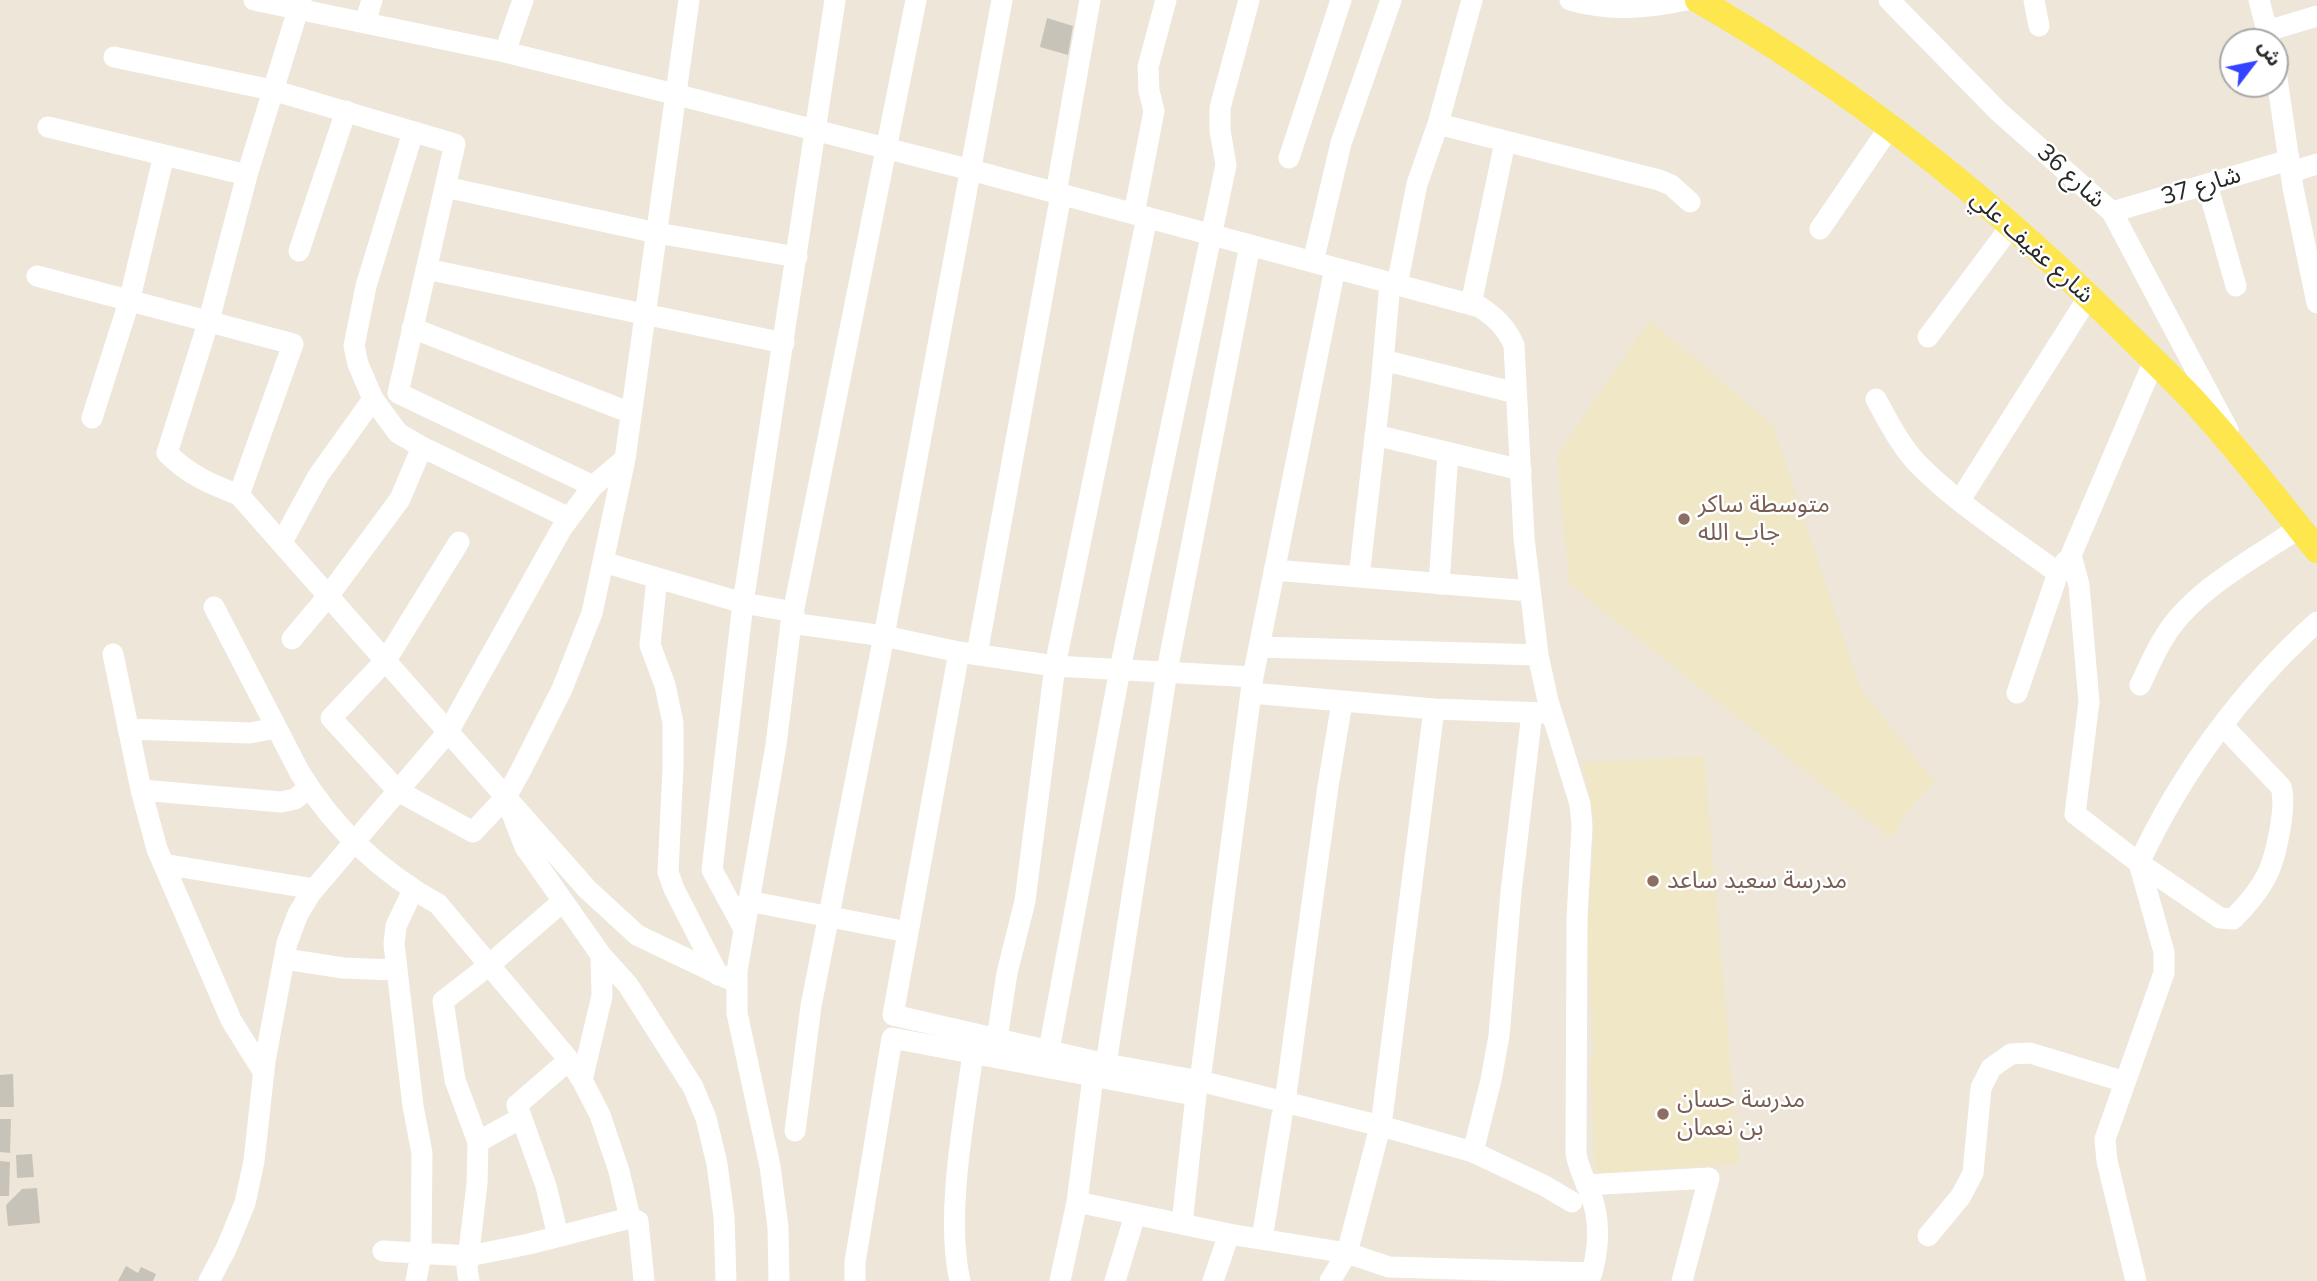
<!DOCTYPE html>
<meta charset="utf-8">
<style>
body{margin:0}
#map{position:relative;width:2317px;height:1281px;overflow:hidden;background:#ede6d9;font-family:Mulish,"Noto Sans Arabic",sans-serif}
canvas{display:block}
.north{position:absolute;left:2219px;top:28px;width:70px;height:70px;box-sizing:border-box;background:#fff;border:2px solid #a9a9a9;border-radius:50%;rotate:58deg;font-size:19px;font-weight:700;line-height:28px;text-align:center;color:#292929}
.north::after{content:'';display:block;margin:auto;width:24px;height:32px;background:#3343ff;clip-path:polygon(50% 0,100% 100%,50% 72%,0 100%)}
</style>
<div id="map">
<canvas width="2317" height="1281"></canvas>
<div class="north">ش</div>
</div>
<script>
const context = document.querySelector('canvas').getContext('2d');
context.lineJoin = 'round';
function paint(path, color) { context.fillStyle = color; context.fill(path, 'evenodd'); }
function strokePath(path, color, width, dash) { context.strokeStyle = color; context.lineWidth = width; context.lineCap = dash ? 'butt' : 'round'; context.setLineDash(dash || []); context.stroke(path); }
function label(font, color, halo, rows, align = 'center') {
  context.font = font + ' Mulish,"Noto Sans Arabic",sans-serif'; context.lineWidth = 5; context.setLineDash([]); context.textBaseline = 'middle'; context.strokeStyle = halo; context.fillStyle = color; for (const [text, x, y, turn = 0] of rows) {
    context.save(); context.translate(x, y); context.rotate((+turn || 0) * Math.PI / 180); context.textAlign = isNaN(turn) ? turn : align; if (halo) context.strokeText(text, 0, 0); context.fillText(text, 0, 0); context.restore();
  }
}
paint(new Path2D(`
 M1650 320 1773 425 1860 688 1935 782 1902 817 1900 827 1890 838 1569 584 1557 455Z
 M1704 756 1739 1164 1596 1173 1590 1065 1594 1053 1587 934 1595 828 1583 763Z`), '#f0e7c6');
paint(new Path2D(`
 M1047 18 1073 26 1068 55 1040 47Z
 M13 1074 14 1107H0V1075Z
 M0 1119H11L10 1153 0 1152Z
 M32 1154 34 1177 17 1178 16 1155Z
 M0 1161 10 1162 9 1196H0Z
 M37 1188 40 1223 8 1226 6 1205 22 1189Z
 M126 1266 138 1273 141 1267 156 1274 153 1281H118Z`), '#c8c3b9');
strokePath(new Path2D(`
 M254 0 505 52 674 94 971 170 1480 307C1496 318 1506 327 1514 345L1524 538 1538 655 1548 701 1580 804 1582 826 1577 918 1576 1154C1579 1169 1585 1181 1591 1195 1601 1222 1599 1254 1589 1281
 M301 0 247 175 209 320 167 453C189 475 210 484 239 495L587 889 637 935 737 983
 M1570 0C1611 11 1644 9 1686 0
 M1889 0 1999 112 2112 212 2228 430
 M2034 0 2039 26
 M2259 0 2270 42
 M365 23 372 0
 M2267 31 2317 16
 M505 52 523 0
 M114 57 272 90 455 144 445 187
 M2275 65 2293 188 2317 303
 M1438 124 1659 180 1671 185 1690 202
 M48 127 247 175
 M413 132 366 286 354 346 358 364 373 399 398 433 422 447 569 518
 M1289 158 1341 0
 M2291 172 2317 164
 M2207 184 2236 286
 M1056 193 1090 0
 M2112 212 2289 160
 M1134 214 1154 111 1149 91 1148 67 1166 0
 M1820 229 1889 128
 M299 251 346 111
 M1313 262 1341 143 1391 0
 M426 269 784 343
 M37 276 293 344 239 495
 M1397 285 1417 184 1438 124 1472 0
 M1471 304 1505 142
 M412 328 631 413
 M1928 337 2011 226
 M1383 360 1516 393
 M2154 361 2071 555 2079 585 2089 702 2075 814 2139 863 2220 918 2233 919C2246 906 2259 891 2267 875 2276 857 2287 806 2281 787L2223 726
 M1876 399C1888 421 1900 445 1917 463 1958 505 2011 538 2058 573
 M92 418 129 302 164 155
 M1375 435 1521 470
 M593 486 398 393 445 187 657 233 797 257
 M1960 500 2089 296
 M282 542 318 476 373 399
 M459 542 386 660 331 718 398 791 473 832 506 797 521 770 562 689 592 613 625 459 689 0
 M603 562 743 603 794 612
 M1274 570 1530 591
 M1359 577 1381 385 1390 283
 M657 578 650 645 665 685 673 723V767L668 872 674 889 718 975
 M1439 584 1448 453
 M214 607 300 773C334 828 382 873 438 904L569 1060 582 1080 600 1115 619 1171 630 1218
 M791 623 884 636 959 652 1055 666 1253 677
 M292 639 329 595 400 499 422 447
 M1259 647 1538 655
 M959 652 893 1015 1106 1064 1200 1081 1381 1126 1473 1152 1545 1186 1572 1202
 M113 654 141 790 157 849 231 1020 264 1073
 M977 654 1061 194
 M2140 685C2148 669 2155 651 2165 636 2193 590 2255 558 2299 528
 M1251 693 1434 709 1545 713
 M2017 693 2058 573 2066 561
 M128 729 250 733 276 728
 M141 790 281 802 295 799 309 788
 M511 811 525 847 601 955 628 985 693 1087 706 1118 717 1164 724 1217 726 1281
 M163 864 314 889
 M413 890 396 926 394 944 413 1106 422 1153 421 1254 416 1281
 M748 901 908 932
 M744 929 712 870 743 603 835 0
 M285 959 343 968 396 970
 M997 1039 1007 973 1025 901 1055 666 1147 217
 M1049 1050 1120 669 1226 165 1220 130V108L1249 0
 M1106 1064 1167 671 1250 245
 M582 1080 602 996 601 955
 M1200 1081 1253 677 1335 268
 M1285 1102 1328 786 1342 702
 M1381 1126 1434 709
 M795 1131 811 1006 884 636 1002 0
 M478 1142 521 1118
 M1473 1152 1491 1080 1499 1036 1511 892 1532 713
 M1586 1185 1709 1178 1682 1281
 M1077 1202 1229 1234 1347 1253 1389 1267 1592 1273
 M1182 1224 1196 1095
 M558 1236 546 1186 517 1105 569 1060
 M1928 1236 1961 1196 1973 1173 1981 1088 1991 1068 2011 1054 2030 1053 2125 1082
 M1262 1239 1282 1115
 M383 1251 469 1256 529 1244 630 1218 638 1221 644 1281
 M209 1281 226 1249 245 1203 254 1161 265 1061 287 943 298 914 310 894 448 732 562 528 593 486 625 459
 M469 1281 467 1268 477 1184 478 1142 455 1080 443 1001 488 966 562 902
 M779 1281 778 1227 770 1166 737 1013V971L776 745 791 623 916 0
 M855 1281V1262L892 1038 1188 1094
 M960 1281C945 1216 964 1120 973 1053
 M1060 1281 1077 1202 1093 1077
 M1115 1281 1135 1215
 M1213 1281 1229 1234
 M1330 1281 1347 1253 1378 1135
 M2136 1281 2107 1161 2105 1139 2164 973V952L2139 863C2181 773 2243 688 2317 622`), '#fff', 21);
strokePath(new Path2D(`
 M1698 0C1855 90 2000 207 2128 335 2153 360 2179 384 2202 410 2242 455 2280 503 2317 550`), '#fde64e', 26);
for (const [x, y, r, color] of [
 [1684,519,7,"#8d6e63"],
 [1653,881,7,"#8d6e63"],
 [1663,1114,7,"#8d6e63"]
]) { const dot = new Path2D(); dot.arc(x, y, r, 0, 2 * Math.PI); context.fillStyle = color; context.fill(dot); strokePath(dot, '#fff', 2.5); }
label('24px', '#292929', '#fff', [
 ["شارع 36",2071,176,42],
 ["شارع 37",2201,186,-17],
 ["شارع عفيف علي",2032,247,42]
]);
label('24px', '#785e54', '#fff', [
 ["متوسطة ساكر",1698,505],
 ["جاب الله",1698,533],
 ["مدرسة سعيد ساعد",1667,881],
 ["مدرسة حسان",1677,1100],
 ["بن نعمان",1677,1128]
], 'left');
</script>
